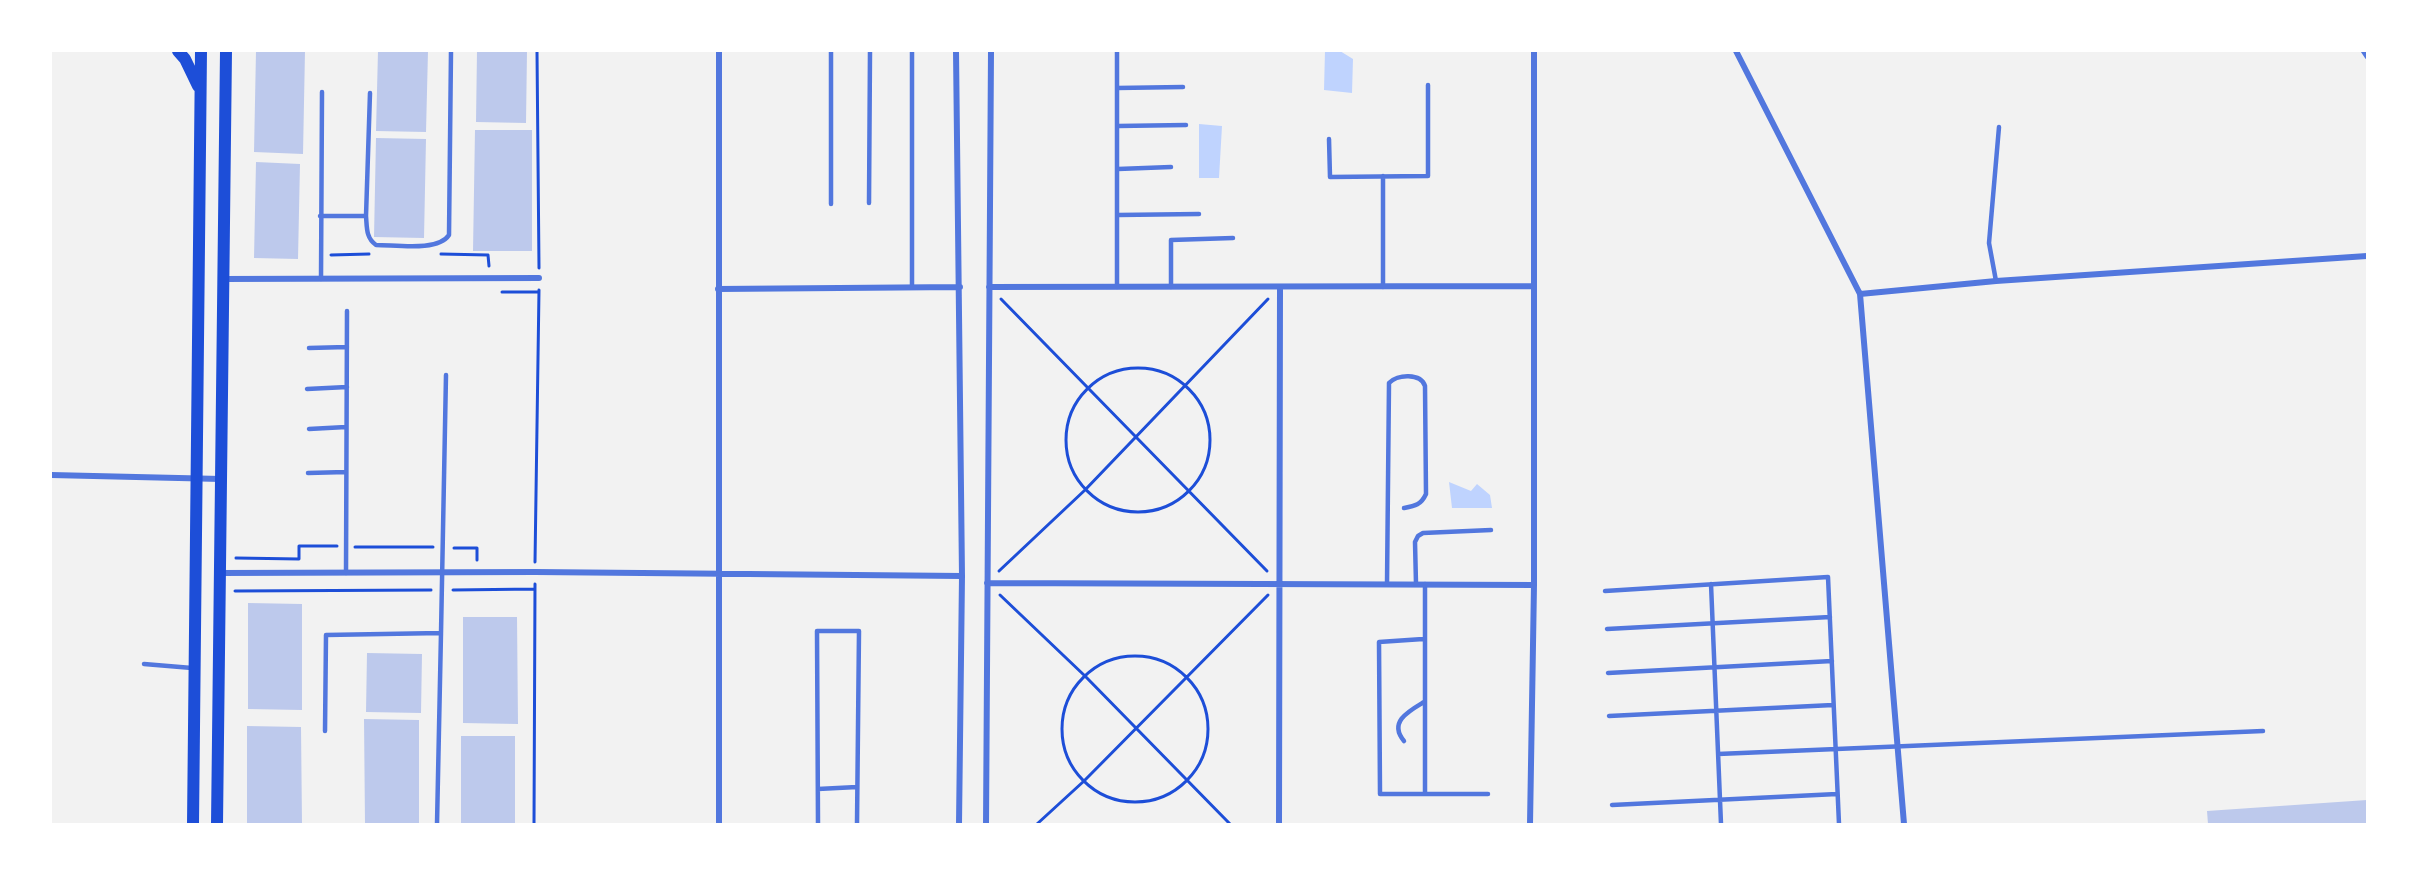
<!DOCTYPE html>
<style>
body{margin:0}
#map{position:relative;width:2418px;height:875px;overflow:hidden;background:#f2f2f2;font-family:"Roboto Serif",serif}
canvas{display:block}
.frame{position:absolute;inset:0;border:52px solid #fff;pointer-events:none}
</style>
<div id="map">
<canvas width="2418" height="875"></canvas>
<div class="frame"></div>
</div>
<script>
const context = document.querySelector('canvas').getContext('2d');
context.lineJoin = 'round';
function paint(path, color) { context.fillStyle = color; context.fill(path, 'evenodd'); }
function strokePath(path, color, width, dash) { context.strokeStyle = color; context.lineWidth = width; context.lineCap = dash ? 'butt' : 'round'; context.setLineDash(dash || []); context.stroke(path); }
paint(new Path2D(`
 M1325 51H1340L1353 59 1352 93 1324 90Z
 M1199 124 1222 126 1219 178H1199Z
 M1449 482 1471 491 1477 484 1490 495 1492 508H1452Z`), '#bfd3fe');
paint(new Path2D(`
 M256 51H305L303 154 254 152Z
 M378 51H428L426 132 376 131Z
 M477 51H527L526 123 476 122Z
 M475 130H532V251H473Z
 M376 138 426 139 424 238 374 237Z
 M256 162 300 164 298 259 254 258Z
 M248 603 302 604V710L248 709Z
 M463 617H517L518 724 463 723Z
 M367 653 422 654 421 713 366 712Z
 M364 719 419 720V824H365Z
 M247 726 301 727 302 824H247Z
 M461 736H515V824H461Z
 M2367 800V824H2208L2207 811Z`), '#bdc9ec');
strokePath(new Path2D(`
 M537 51 539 268
 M441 254 488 255 489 266
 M331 255 369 254
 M502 292H539
 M1001 299 1267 571
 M1066 440a72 72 0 1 1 144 0a72 72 0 1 1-144 0Z
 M355 547H433
 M454 548H477V560
 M236 558 299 559V546H337
 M535 562 539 290
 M999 571 1085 490 1268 299
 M453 590 535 589
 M235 591 431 590
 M1000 595 1085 676 1230 824
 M1062 729a73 73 0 1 1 146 0a73 73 0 1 1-146 0Z
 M534 824 535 584
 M1037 824 1084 781 1268 595`), '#1d4ed8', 3);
strokePath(new Path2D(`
 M912 51V287
 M1117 51V287
 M2363 51 2367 57
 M1117 88 1183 87
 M370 93 366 216C367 228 366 238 376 245 396 245 438 252 449 235L451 51
 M1118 126 1186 125
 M1329 139 1330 177 1428 176V85
 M1118 169 1171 167
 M1383 176V287
 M869 203 870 51
 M831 204V51
 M1118 215 1199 214
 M320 216H366
 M321 279 322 92
 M1996 281 1989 243 1999 127
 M1171 287V240L1233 238
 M309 348 347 347
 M307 389 347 387
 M309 429 346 427
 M308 473 346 472
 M346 573 347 311
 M1387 584 1389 383C1397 374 1421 373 1425 386L1426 494C1421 505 1415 506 1404 508
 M1416 584 1415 542 1418 536 1423 533 1491 530
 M1425 584V794
 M1711 584 1721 824
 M1605 591 1828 577 1839 824
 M1607 629 1830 617
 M441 633 446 375
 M1423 639 1379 642 1380 794H1488
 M144 664 192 668
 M1608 673 1832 661
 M1609 716 1833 705
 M325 731 326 635 441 633 437 824
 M1404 741C1388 722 1409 711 1424 702
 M1718 754 2263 731
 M818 789 857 787
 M1612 805 1837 794
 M818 824 817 631H859L857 824`), '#5277de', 4.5);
strokePath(new Path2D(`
 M956 51 962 576 959 824
 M1736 51 1860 294 1904 824
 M223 279 539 278
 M989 287 1534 286
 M718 289 960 287
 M1860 294 1996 281 2367 256
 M51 475 221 479
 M220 573 535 572 962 576
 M987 583 1534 585
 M719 824V51
 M986 824 991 51
 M1279 824 1280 287
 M1530 824 1534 585V51`), '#5277de', 6);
strokePath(new Path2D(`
 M178 51 185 59 198 86
 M193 824 201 51
 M217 824 226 51`), '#1d4ed8', 12);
</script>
